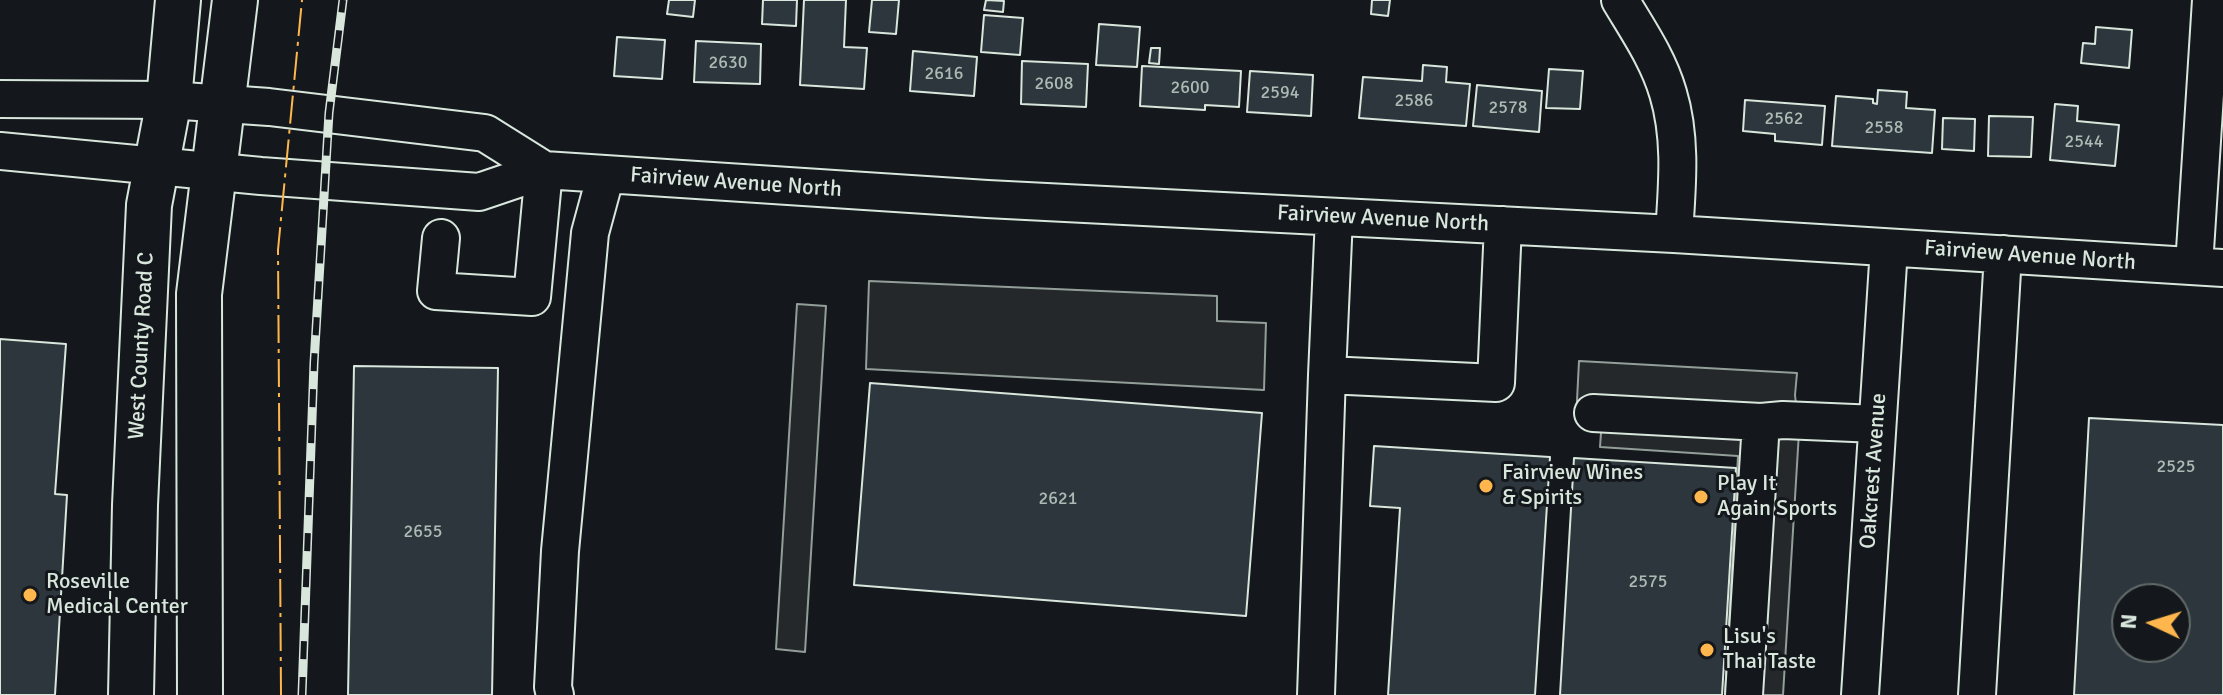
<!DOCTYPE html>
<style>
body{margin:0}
#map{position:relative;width:2223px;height:695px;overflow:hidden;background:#14181c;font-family:Signika,sans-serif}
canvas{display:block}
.north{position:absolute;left:2111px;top:583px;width:80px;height:80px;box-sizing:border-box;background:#14181c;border:2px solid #626a69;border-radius:50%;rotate:274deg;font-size:22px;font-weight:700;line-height:32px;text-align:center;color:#d8e6dc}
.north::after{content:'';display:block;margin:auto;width:28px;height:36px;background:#ffb74d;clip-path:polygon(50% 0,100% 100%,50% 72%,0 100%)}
</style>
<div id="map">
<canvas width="2223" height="695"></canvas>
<div class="north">N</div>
</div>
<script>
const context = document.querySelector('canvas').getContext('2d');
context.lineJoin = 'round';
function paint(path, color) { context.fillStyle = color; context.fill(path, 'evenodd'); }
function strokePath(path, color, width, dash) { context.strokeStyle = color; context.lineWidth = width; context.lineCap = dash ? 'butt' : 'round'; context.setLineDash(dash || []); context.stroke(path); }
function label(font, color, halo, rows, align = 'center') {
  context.font = font + ' Signika,sans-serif'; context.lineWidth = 6; context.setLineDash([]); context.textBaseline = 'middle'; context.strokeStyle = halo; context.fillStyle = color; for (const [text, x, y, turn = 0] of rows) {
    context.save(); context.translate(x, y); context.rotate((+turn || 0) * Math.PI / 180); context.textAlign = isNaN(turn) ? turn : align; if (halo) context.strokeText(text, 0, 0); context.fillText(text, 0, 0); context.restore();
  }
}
const parking = new Path2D(`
 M869 281 1217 296V321L1266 323 1264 390 866 369Z
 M797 304 826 306 805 652 776 649Z
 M1579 361 1797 373 1795 395 1799 432 1783 695H1725L1738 456 1600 447 1602 419 1576 420Z`);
paint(parking, '#24282b');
strokePath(parking, '#939e99', 2);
const building = new Path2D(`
 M669 0H695L693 17 667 14Z
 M763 0H797L796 26 762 24Z
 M804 0H846L844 47 867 48 864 89 800 85Z
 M872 0H899L896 34 869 32Z
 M986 0 1004 1 1003 12 984 10Z
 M1372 0H1390L1388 16 1371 14Z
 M984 15 1023 18 1020 55 981 52Z
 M1099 24 1140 27 1137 67 1096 65Z
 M2096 27 2132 30 2129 68 2081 63 2083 43 2095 44Z
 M617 37 665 40 662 79 614 76Z
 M696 41 761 44 760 84 694 82Z
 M1151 48H1160L1159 64 1149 63Z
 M913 51 977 57 974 96 910 91Z
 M1022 61 1088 64 1086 107 1021 104Z
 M1423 65 1447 67 1446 82 1470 84 1466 126 1359 118 1363 77 1422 81Z
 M1142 66 1241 71 1239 107 1205 105V110L1140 106Z
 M1549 69 1583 71 1580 109 1546 108Z
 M1250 71 1313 75 1311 116 1247 112Z
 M1477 85 1542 91 1539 132 1473 126Z
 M1878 90 1907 92 1906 108 1935 110 1932 153 1832 146 1836 96 1873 99V103L1877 104Z
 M1745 100 1825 106 1822 145 1775 141V134L1743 131Z
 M2055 104 2078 106 2077 121 2119 125 2115 166 2050 160Z
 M1989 116 2033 117 2031 157 1988 156Z
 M1943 118 1975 119 1974 151 1942 149Z
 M0 339 66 344 55 494 67 495 55 695H0Z
 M354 366 498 368 492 695H348Z
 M870 383 1262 413 1246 616 854 585Z
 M2089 418 2223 425V695H2074ZM2127 599H2175V647H2127Z
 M1374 446 1550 457 1535 695H1388L1400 508 1370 506Z
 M1574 458 1736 468 1722 695H1560Z`);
paint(building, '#2c363c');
strokePath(building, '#d8e6dc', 2);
const minor = new Path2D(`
 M1620 0C1638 30 1658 59 1668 93 1682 139 1677 187 1674 234
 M0 99 169 100 269 107 485 133 544 170
 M0 151 261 176 479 192 544 170 987 199 1674 234 2223 268
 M1334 217 1327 375 1496 383 1503 225
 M441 238 436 291 532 297 544 170
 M2194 266 2211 0
 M1593 413 1761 422
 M555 695 553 687 560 551 590 233 606 174
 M1316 695 1327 375
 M1744 695 1761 422 1783 420 1877 424
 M1860 695 1889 248
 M1977 695 2003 254`);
const major = new Path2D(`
 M131 695 135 505 149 205 169 100 178 0
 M200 695 199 294 235 0`);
strokePath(minor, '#d8e6dc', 40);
strokePath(major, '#d8e6dc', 48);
strokePath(minor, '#14181c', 36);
strokePath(major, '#14181c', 44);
const rail = new Path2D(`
 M302 695 314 363 329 113 343 0`);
strokePath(rail, '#d8e6dc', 9);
strokePath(rail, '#14181c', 6, [18]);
strokePath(new Path2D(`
 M281 695 278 250 302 0`), '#ffb74d', 2, [28, 6, 4, 6]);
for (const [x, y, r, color] of [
 [1486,486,8,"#ffb74d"],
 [1701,497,8,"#ffb74d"],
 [30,595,8,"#ffb74d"],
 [1707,650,8,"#ffb74d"]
]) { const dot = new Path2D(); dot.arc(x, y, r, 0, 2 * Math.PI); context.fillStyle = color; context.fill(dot); strokePath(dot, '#14181c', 3); }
label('18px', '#adbab4', null, [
 ["2630",728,63],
 ["2616",944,74],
 ["2608",1054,84],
 ["2600",1190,88],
 ["2594",1280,93],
 ["2586",1414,101],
 ["2578",1508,108],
 ["2562",1784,119],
 ["2558",1884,128],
 ["2544",2084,142],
 ["2525",2176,467],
 ["2621",1058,499],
 ["2655",423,532],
 ["2575",1648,582]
]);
label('22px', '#d8e6dc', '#14181c', [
 ["Fairview Avenue North",736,183,4],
 ["Fairview Avenue North",1383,219,3],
 ["Fairview Avenue North",2030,256,4],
 ["West County Road C",142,346,-87],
 ["Oakcrest Avenue",1874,471,-86]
]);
label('22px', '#d8e6dc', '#14181c', [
 ["Fairview Wines",1502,473],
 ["& Spirits",1502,498],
 ["Play It",1717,484],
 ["Again Sports",1717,509],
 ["Roseville",46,582],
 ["Medical Center",46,607],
 ["Lisu's",1723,637],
 ["Thai Taste",1723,662]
], 'left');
</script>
